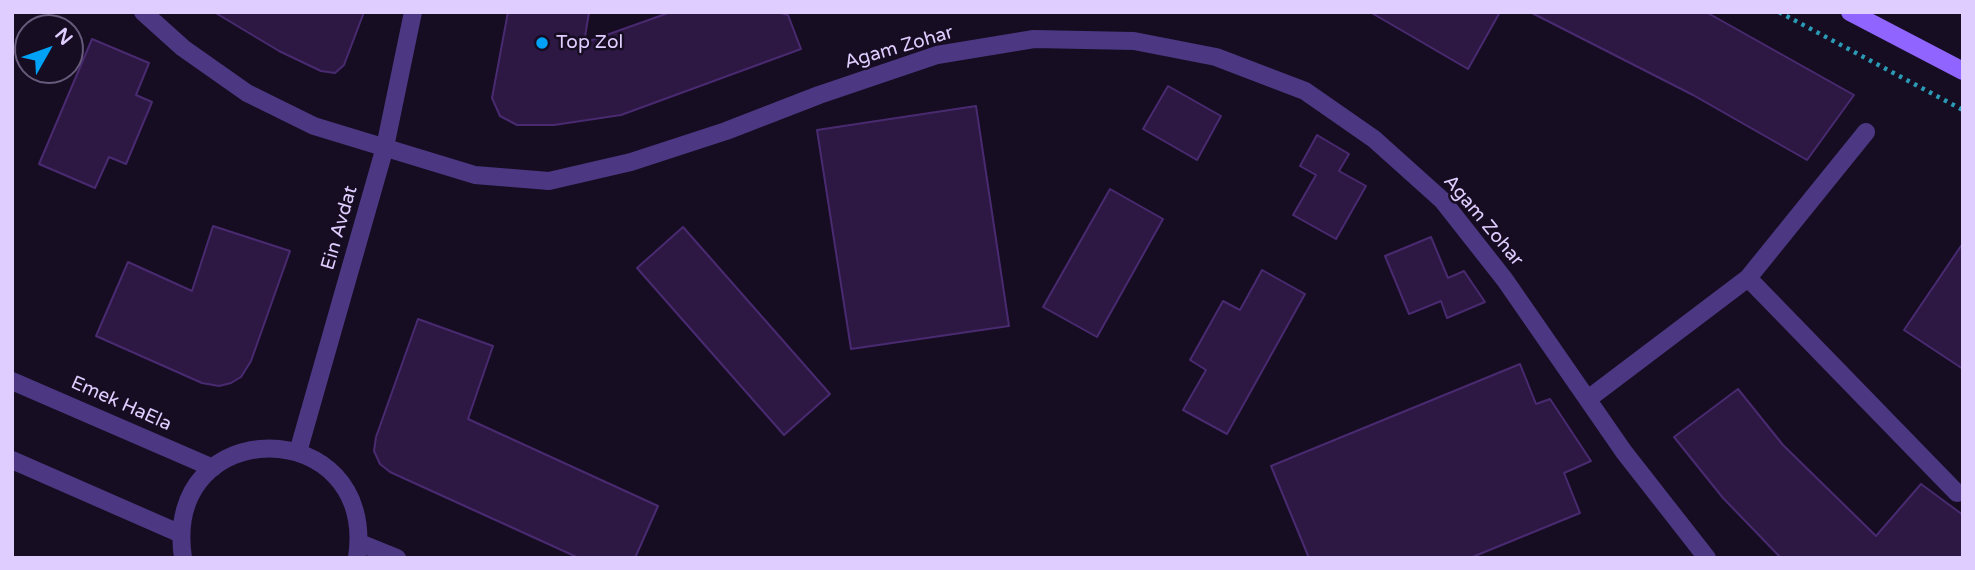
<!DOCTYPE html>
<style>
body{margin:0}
#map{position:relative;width:1975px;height:570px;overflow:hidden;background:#160d22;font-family:"Varela Round",sans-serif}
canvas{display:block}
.frame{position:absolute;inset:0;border:14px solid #e0cdff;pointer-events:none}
.north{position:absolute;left:14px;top:14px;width:70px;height:70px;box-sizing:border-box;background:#160d22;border:2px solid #675a7a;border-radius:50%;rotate:50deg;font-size:19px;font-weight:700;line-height:28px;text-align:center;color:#e0cdff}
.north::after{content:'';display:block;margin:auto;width:24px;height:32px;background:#00a2f8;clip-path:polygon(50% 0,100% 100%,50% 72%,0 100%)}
</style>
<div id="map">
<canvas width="1975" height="570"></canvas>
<div class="frame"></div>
<div class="north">N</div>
</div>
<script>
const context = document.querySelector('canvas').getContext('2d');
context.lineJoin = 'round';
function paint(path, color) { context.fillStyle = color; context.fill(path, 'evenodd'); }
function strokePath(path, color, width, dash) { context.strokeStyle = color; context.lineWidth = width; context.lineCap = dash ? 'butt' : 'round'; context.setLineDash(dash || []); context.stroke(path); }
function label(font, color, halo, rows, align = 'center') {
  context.font = font + ' "Varela Round",sans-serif'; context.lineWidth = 5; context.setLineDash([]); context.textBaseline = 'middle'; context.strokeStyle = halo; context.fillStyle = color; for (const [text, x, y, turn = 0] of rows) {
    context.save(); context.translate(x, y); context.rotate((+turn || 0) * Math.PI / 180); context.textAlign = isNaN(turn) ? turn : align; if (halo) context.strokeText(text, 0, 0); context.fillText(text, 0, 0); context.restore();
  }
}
const building = new Path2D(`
 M214 12H364L344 65 335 73 321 71 279 51Z
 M508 12H589L584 43 671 12H777L788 15 801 49 621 115 554 125H517L500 116 492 98Z
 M1370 12H1500L1468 69Z
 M1530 12H1706L1854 95 1807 160 1693 95Z
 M92 39 149 63 136 95 152 102 126 164 109 157 95 188 39 164Z
 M1168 86 1221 116 1197 160 1143 129Z
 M976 106 1009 326 851 349 817 130Z
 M1317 135 1349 154 1339 171 1366 186 1336 239 1293 215 1316 175 1300 166Z
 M1110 189 1163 219 1097 337 1043 307Z
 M213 226 290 251 251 361 241 377 231 383 219 386 202 383 96 336 128 262 192 291Z
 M683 227 830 394 784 435 637 268Z
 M1431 237 1448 278 1464 271 1485 302 1447 318 1441 301 1409 314 1385 256Z
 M1963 243V369L1904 330Z
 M1262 270 1305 294 1227 434 1183 410 1206 370 1190 360 1223 301 1240 310Z
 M418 319 493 346 468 419 658 506 635 558H579L390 472 380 464 374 451 376 437Z
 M1520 364 1536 404 1550 399 1591 461 1564 473 1580 513 1470 558H1309L1271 466Z
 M1738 389 1783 445 1876 536 1921 484 1963 515V558H1781L1723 498 1674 437Z`);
paint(building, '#2c1843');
strokePath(building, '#492a70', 2);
strokePath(new Path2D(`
 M1779 12 1963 110`), '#2b9bb5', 4.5, [3.5, 5]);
strokePath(new Path2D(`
 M1748 278 1957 493
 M1588 399 1748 278 1866 132`), '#4c3782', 18);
strokePath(new Path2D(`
 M143 12 183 48 247 93 314 126 475 175 549 181 631 162 726 131 819 95 937 55 1034 39 1134 41 1216 57 1305 91 1374 139 1442 200 1505 280 1624 452 1707 558
 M12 381 213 468
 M298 452 385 147 413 12
 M12 460 181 534
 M360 543 397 558
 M183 558C161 411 378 413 357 558`), '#4c3782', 18);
strokePath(new Path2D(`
 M1850 12 1963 71`), '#8f64ff', 18);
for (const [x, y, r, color] of [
 [542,43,7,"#00a2f8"]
]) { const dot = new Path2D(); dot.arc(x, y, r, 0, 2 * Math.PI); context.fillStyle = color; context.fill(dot); strokePath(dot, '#160d22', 2.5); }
label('19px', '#e0cdff', '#160d22', [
 ["Top Zol",556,43]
], 'left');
label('19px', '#e0cdff', '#160d22', [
 ["Agam Zohar",899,48,-16],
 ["Agam Zohar",1483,221,50],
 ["Ein Avdat",340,228,-74],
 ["Emek HaEla",121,404,24]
]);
</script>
